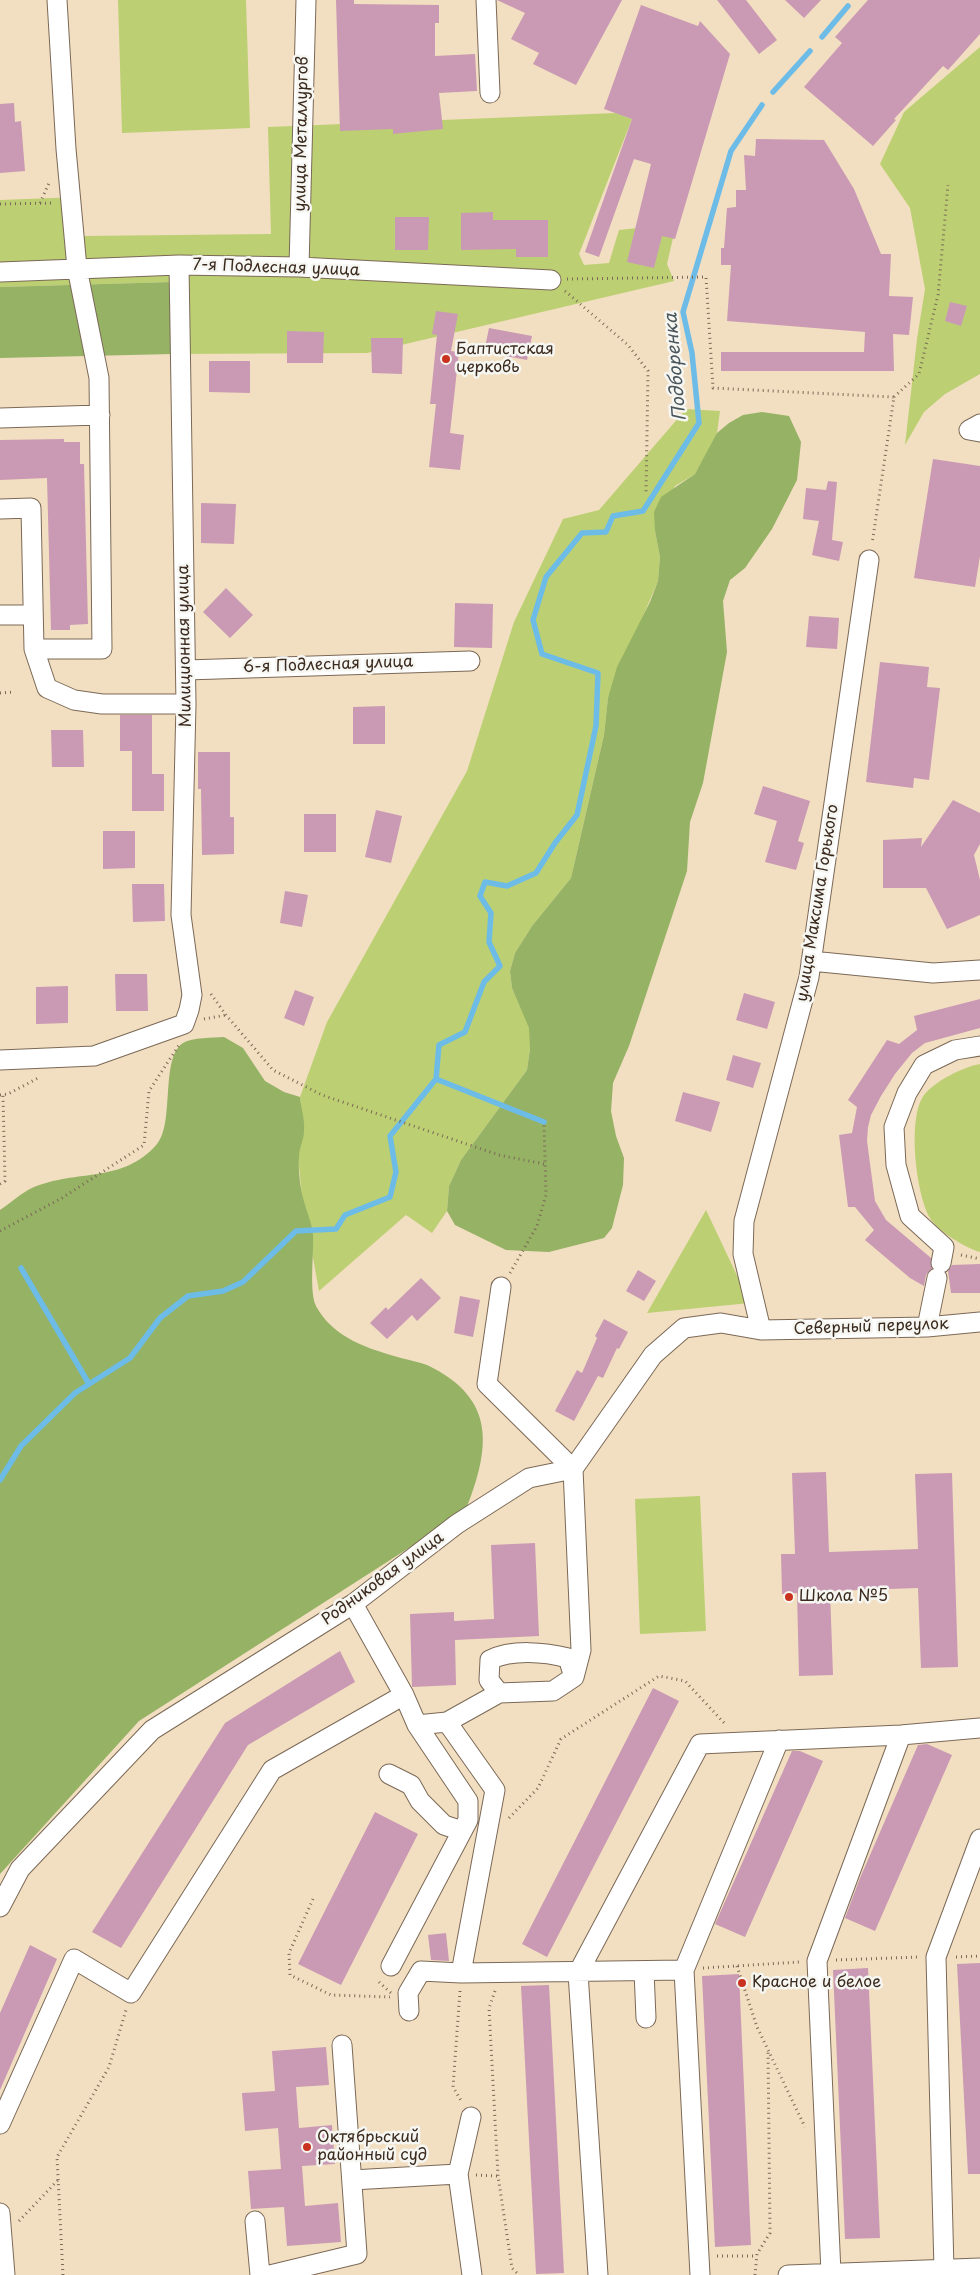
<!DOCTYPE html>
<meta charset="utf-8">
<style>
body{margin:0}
canvas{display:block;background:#f2dec0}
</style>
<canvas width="980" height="2275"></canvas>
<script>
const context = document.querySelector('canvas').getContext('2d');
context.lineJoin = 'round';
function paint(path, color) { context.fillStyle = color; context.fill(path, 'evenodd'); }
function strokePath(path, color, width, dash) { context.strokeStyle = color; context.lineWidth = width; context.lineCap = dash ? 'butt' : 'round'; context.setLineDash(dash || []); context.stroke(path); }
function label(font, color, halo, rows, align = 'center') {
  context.font = font + ' "Playpen Sans",sans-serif'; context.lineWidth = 5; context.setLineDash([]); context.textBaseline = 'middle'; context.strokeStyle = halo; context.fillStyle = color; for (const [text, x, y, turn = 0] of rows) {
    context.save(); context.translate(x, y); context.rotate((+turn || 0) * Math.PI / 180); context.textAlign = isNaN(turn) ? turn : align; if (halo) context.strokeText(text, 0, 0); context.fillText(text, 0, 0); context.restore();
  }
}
paint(new Path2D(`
 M118 0H246L250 128 122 133Z
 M980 47V374L945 394 924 412 905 445 917 339 925 289 910 208 880 164 904 112Z
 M616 113 632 119 579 254 584 265 609 263 619 230 638 228 673 238 667 264 674 281 367 353 173 354V282L0 287V200L80 197 82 236 271 234 268 127Z
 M686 409 720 411 717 433 709 451 695 474 675 486 655 531 660 557 658 581 608 698 604 735 571 878 532 926 515 953 510 971 512 988 530 1028V1049L527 1070 461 1160 449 1186 447 1211 432 1233 406 1215 319 1291 302 1197 298 1156 304 1131 300 1097 327 1022 467 771 514 622 563 519 599 510Z
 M980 1064V1252C964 1247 939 1232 930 1218 916 1194 907 1118 924 1095 935 1081 963 1067 980 1064Z
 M706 1210 750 1303 647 1313Z
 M700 1496 706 1631 640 1634 635 1499Z`), '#bcd073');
paint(new Path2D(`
 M173 282V354L0 358V287Z
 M762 412 789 416 801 442 797 480 772 529 745 568 730 580 723 601 727 652 703 783 690 822 687 871 629 1046 613 1083 611 1111 616 1136 624 1158 623 1185 612 1228 604 1238 549 1252 506 1250 455 1225 447 1211 449 1186 461 1160 527 1070 530 1049 529 1028 512 988 510 971 515 953 532 926 571 878 604 735 608 698 617 667 650 602 658 581 660 557 655 531 654 512 661 497 695 474 717 433 729 423 743 415Z
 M224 1037 243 1048 265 1081 284 1092 300 1097C301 1108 305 1120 304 1131 304 1140 299 1148 299 1157 298 1169 300 1186 303 1198 306 1210 312 1223 313 1235 314 1253 309 1292 316 1306 333 1338 369 1349 401 1358 409 1360 419 1362 427 1365 498 1399 490 1449 465 1512L139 1721 0 1874V1210C9 1204 18 1196 28 1190 71 1168 123 1185 157 1144 175 1123 160 1058 183 1043 193 1037 213 1038 224 1037Z`), '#95b265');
strokePath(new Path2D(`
 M822 37 848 6
 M773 92 810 51
 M436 1079 544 1122
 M21 1268 89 1384
 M0 1480 21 1446 75 1393 130 1358 160 1318 188 1296 223 1291 243 1282 296 1231 336 1229 345 1215 390 1197 396 1172 390 1136 436 1079 439 1045 465 1032 484 982 500 966 489 942 491 913 480 896 485 882 507 886 536 873 555 843 577 815 596 726 598 673 542 654 533 620 546 577 582 533 606 532 613 516 643 511 699 423 692 353 683 312 731 151 762 105`), '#6dbce8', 5.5);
paint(new Path2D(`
 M336 0H354V4L439 5V23H435V56L475 54 477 91 439 93 443 129 393 134V129L340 131Z
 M497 0H622L576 85 533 64 539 53 511 39 525 13Z
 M717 0H746L777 40 759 54Z
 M785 0H821L804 18Z
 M868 0H980V34L948 70 943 66 894 119 896 120 873 146 804 87 842 43 835 37Z
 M641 5 698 26 700 21 730 54 675 239 662 236 654 268 627 262 651 164 634 159 599 257 585 252 632 119 604 109Z
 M14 103 15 122 21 121 25 171 0 173V104Z
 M756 139 824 140 854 189 881 254H891L889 296 913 297 909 335 893 334 894 371H721V352H864L865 332 727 321 731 265H721V248H724L727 208 736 207V190H746L744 155 755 156Z
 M493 212V220H548V257H516V249L461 250V213Z
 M395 217H429L428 250H395Z
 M950 302 967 306 961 326 945 321Z
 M436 311 458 314 451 351 459 352 450 433 464 435 460 470 429 467 436 404H430L437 335 432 334Z
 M489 328 532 336 527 360 484 352Z
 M287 331 324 332 323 363H287Z
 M371 338H403L402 374 372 373Z
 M209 361H250V393L209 392Z
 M64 439V442H80V464H84L88 624 70 625V630H51L47 478 0 480V440Z
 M933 459 980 466V556L975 587 914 578Z
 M828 481 837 482 832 540 843 542 839 561 812 555 819 521 803 519 806 488 826 490Z
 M201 503 236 504 234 544 201 543Z
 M226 588 253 615 230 638 203 612Z
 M455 603 493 604 492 648 454 647Z
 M809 616 839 618 837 649 806 647Z
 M880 662 929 667 927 687 940 688 929 780 914 778 913 788 866 782Z
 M385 706V744H353V707Z
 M120 715H152V774H164V811H132V751H120Z
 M51 730H83L84 767H52Z
 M198 752H230V817H234V854L202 855 201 789H198Z
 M763 786 810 801 798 841 804 843 796 870 765 862 777 821 754 814Z
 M953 800 980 813V844L974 855 980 880V915L947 929 926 888H883V840L922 838 921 847Z
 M376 810 402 816 391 863 365 857Z
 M304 814H336V852H304Z
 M103 831H135V868L103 869Z
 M132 884H164L165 921 133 922Z
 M285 891 308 895 302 927 280 923Z
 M115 974H147L148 1011H116Z
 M68 986V1023L36 1024V987Z
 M295 990 314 997 304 1026 284 1018Z
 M744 993 775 1002 767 1029 736 1020Z
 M980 999V1028L925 1043 912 1053 895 1074 881 1096 871 1115 868 1127 867 1141 875 1201 886 1220 931 1258 932 1269 926 1275 924 1286 910 1278 865 1240 874 1230 855 1207H848L839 1135 852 1133 857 1107 848 1100 887 1040 899 1044 917 1030 914 1016Z
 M733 1055 761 1063 753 1088 726 1080Z
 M683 1092 720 1102 711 1132 675 1121Z
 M980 1264V1293H951L948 1271 952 1265Z
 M638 1270 656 1281 644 1301 626 1291Z
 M421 1278 441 1298 417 1321 412 1315 387 1339 370 1323 386 1307 388 1310Z
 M460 1296 480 1300 473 1337 454 1333Z
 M604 1319 628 1332 619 1349 617 1348 603 1378 598 1376 574 1421 555 1411 577 1370 582 1373 597 1338 595 1336Z
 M826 1472 829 1552 918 1549 915 1474 952 1473 958 1667 921 1668 918 1588 830 1591 833 1675 799 1676 797 1593 782 1594 781 1554H795L792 1473Z
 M535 1543 539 1636 455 1640 456 1685 412 1687 410 1614 454 1612V1621L494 1619 491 1545Z
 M340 1651 355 1682 248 1745 121 1948 92 1932 225 1723Z
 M653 1688 679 1701 547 1957 522 1944Z
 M927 1744 952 1755 875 1931 845 1918 860 1878 918 1745Z
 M792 1751H800L823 1761 745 1937 715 1924Z
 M375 1812 418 1834 341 1985 298 1964Z
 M446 1933 449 1961 431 1960 428 1935Z
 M30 1945 57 1959 0 2090V2013Z
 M980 1963V2174H968L957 1964Z
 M868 1968 880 2238 845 2239 833 1970Z
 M739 1974 751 2245 715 2247 702 1976Z
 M549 1985 564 2273 536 2274 521 1986Z
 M326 2047 329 2085 296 2087 299 2128 332 2125 335 2164 302 2166 305 2206 338 2203 341 2242 287 2246 284 2207 251 2209 248 2171 281 2169 278 2128 245 2131 242 2093 275 2091 272 2051Z`), '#ca9ab4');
const minor = new Path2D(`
 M486 0 490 93
 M299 267 306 0
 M0 272 179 265 299 267 551 280
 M0 418 100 415
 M980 424 969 430 980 432
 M0 509 31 508 34 649 47 688 74 700 102 704H186
 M0 615H33
 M34 649H102L99 378 77 268 66 149 57 0
 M186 670 470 661
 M811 961 933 973 980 970
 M0 1060 94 1056 184 1024 189 1010 192 995 181 915 186 704 179 265
 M941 1263 944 1247 910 1216 896 1165 894 1127 907 1093 924 1065 955 1050 980 1046
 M501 1287 487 1384 573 1469 581 1650 574 1677 553 1691 499 1693 489 1680 490 1660C512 1649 545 1652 568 1658L574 1677
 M927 1327 937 1278
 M761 1330 743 1254 744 1221 809 977 869 560
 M447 1722 495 1790 461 1973 684 1970
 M417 1725 447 1722 499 1693
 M389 1774 411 1785 420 1801 444 1825 462 1831
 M0 1907 20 1869 152 1730 353 1604 457 1524 529 1478 573 1469 653 1355 684 1328 721 1323 761 1330 927 1327 980 1322
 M391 1966 468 1820V1801L417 1725 404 1695
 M644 1971 646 2018
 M409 2011 408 1993 421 1971 461 1973
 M0 2124 74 1959 131 1993 272 1770 404 1695 353 1604
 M458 2174 471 2117
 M352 2180 458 2174 472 2275
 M0 2213 5 2275
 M255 2221 260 2275
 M944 2270 936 1957 980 1839
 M831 2273 817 1961 901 1735
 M270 2275 357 2254 342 2045
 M598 2275 578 1973 700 1744 901 1735 980 1728
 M700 2275 684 1970 779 1740
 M788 2275 980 2268`);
strokePath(minor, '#7b6957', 21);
strokePath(new Path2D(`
 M40 203 49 183
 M0 204 54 203
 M567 279 706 277 713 388 894 397 872 544
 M565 291 628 345 648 371 646 494
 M894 397 919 374 938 295 948 185
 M0 693 15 692
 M211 994 226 1015 273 1070 322 1095 499 1155 544 1164
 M204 1019 226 1015
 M0 1095 8 1094 40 1077
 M0 1184 5 1181 3 1095
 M0 1231 62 1198 144 1145 149 1091 179 1045
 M961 1255 980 1259
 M510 1273 537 1226 546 1195 544 1122
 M509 1818 538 1788 561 1739 659 1676 685 1681 726 1725
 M313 1899 289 1953 290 1975 331 1995 390 1997
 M956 1957 980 1956
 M836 1960 919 1957
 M737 1966 757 2027 805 2127
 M703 1968 799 1962
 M379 1982 391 1993
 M460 1991 453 2087 462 2102
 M495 1991 489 2008 498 2176 512 2268 519 2275
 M476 2175 498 2176
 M19 2221 58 2180
 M717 2256H757
 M63 2275 57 2157 109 2067 126 2010
 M755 2275 757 2254 770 2233 768 2050`), '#7b6957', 3, [1, 4]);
strokePath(minor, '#fff', 19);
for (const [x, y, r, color] of [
 [446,359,5,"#c8321e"],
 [789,1597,5,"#c8321e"],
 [742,1983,5,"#c8321e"],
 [307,2147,5,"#c8321e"]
]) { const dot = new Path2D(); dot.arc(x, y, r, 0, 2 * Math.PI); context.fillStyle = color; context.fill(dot); strokePath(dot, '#f6f6f2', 2); }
label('16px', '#3b2a1e', '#f6f6f2', [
 ["улица Металлургов",302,134,-89],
 ["7-я Подлесная улица",276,268,2],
 ["Милиционная улица",185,646,-91],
 ["6-я Подлесная улица",328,665,-2],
 ["улица Максима Горького",818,903,-81],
 ["Северный переулок",871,1327,-2],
 ["Родниковая улица",383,1579,-36]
]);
label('16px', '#3b2a1e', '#f6f6f2', [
 ["Баптистская",456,350],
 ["церковь",456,368],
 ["Школа №5",799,1597],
 ["Красное и белое",752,1983],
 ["Октябрьский",317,2138],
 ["районный суд",317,2156]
], 'left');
label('italic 18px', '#4a565b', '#f6f6f2', [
 ["Подборенка",676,367,-95]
]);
</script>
